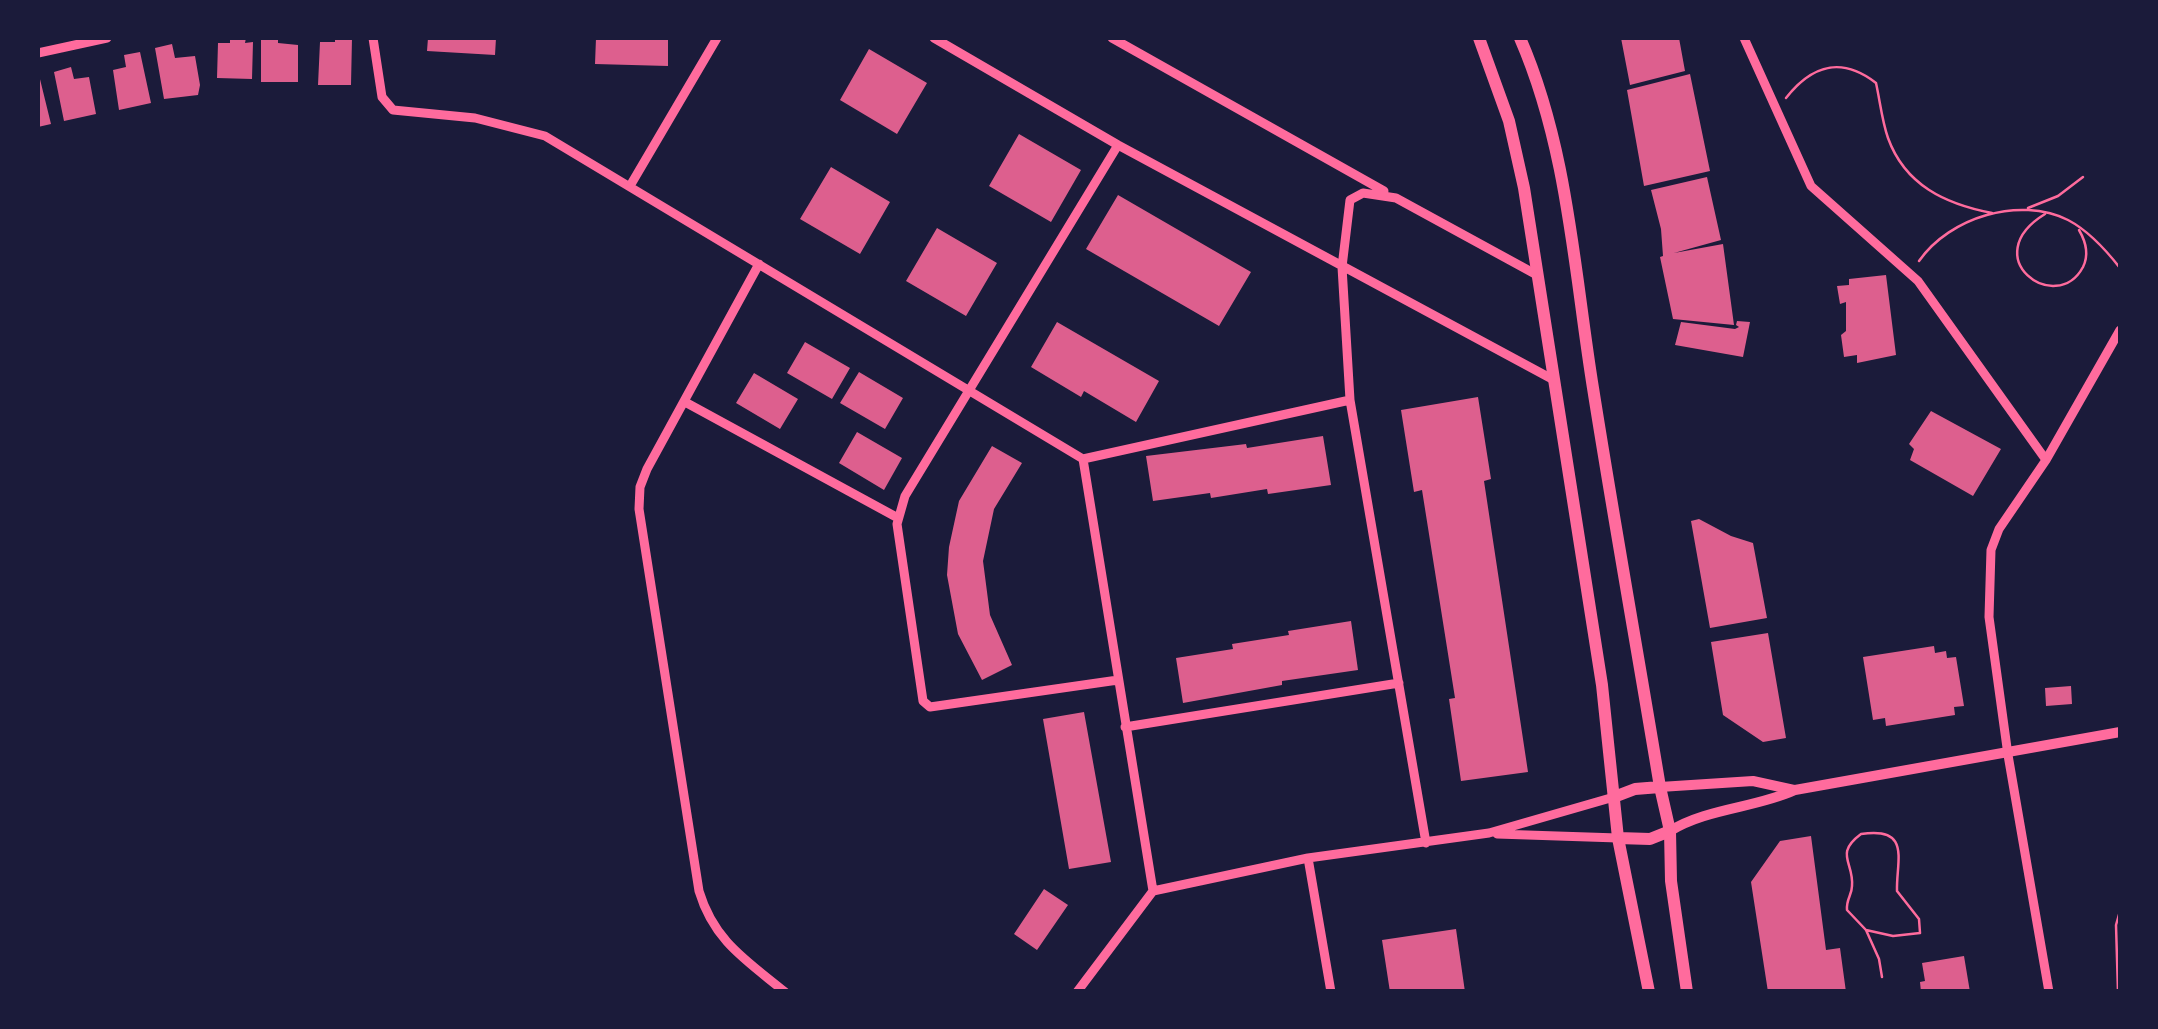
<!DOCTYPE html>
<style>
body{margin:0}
#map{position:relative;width:2158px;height:1029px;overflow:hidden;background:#1b1b3a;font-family:Inter,sans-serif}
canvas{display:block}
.frame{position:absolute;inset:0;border:40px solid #1b1b3a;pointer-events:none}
</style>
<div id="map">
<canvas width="2158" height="1029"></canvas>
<div class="frame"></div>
</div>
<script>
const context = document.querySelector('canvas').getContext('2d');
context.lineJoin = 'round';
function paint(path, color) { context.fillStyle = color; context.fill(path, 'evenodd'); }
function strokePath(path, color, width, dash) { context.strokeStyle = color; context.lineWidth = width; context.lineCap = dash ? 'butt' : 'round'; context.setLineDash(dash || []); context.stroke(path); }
paint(new Path2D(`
 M230 38H246L245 43 253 42 252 79 217 78 218 43H230Z
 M261 38H278V43L298 45V82H261Z
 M335 38H352L351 85H318L320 42H335Z
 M428 38H496L495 55 427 51Z
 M596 38H668V66L595 64Z
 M1621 38H1679L1685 71 1630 85Z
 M172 44 175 58 195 56 200 85 198 95 164 99 155 48Z
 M869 49 927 83 897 134 840 100Z
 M140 52 151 103 119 110 113 70 126 67 124 55Z
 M71 67 74 79 89 77 96 114 64 121 54 72Z
 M38 71 51 124 38 127Z
 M1690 74 1710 171 1644 186 1627 90Z
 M1019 134 1081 170 1051 222 989 186Z
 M831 167 890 202 860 254 800 219Z
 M1707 177 1721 240 1674 253 1723 244 1734 325 1673 319 1660 257 1663 256 1661 229 1651 190Z
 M1118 195 1251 272 1219 326 1086 249Z
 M937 228 997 263 966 316 906 281Z
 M1886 275 1896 355 1857 363V355L1844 357 1841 335 1846 331V302L1840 304 1837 286 1849 285V279Z
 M1737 321 1750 322 1743 357 1675 345 1681 322 1735 329 1739 327 1736 325Z
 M1057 322 1159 381 1136 422 1084 391 1081 397 1031 367Z
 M805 342 850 368 832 399 787 373Z
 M859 372 903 398 885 429 840 403Z
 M754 373 798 399 780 429 736 403Z
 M1478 397 1491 479 1484 481 1528 772 1461 781 1449 699 1455 698 1422 490 1414 492 1401 410Z
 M1931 411 2001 449 1973 496 1910 460 1914 449 1909 444Z
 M857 432 902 458 884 490 839 463Z
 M1323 436 1331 485 1268 494 1267 489 1211 498 1210 493 1153 501 1146 456 1246 444 1247 448Z
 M992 446 1022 463 994 509 983 561 990 615 1012 665 982 680 958 634 947 575 949 547 959 501Z
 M1699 519 1731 536 1753 543 1767 618 1710 628 1691 521Z
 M1351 621 1358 670 1282 681V685L1183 703 1176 658 1233 649 1232 644 1289 635 1288 631Z
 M1768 633 1786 738 1763 742 1723 715 1711 642Z
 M1934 646 1935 653 1946 651 1947 658 1956 657 1964 706 1954 707 1955 715 1886 726 1885 718 1873 720 1863 657Z
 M2071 686 2072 704 2046 706 2045 688Z
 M1084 712 1111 862 1069 869 1043 719Z
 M1811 836 1826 950 1840 948 1846 992H1768L1751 882 1780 841Z
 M1044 889 1068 905 1037 950 1014 934Z
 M1456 929 1465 992H1390L1382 940Z
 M1964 956 1970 992H1921L1920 982 1925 981 1922 963Z`), '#dd5f8e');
strokePath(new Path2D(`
 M1786 98C1812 65 1841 56 1876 83 1880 101 1882 121 1888 138 1905 185 1945 204 1992 213
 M2028 208 2058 196 2083 177
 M2045 214C1975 257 2056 317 2083 267 2089 255 2086 242 2079 230
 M1919 261C1950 217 2019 196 2068 220 2089 231 2106 250 2120 268
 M1866 930 1893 936 1920 933 1919 919 1897 891C1896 861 1912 826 1861 834 1834 854 1854 862 1852 886 1852 895 1846 899 1847 910L1866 930 1879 959 1882 977
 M2118 992 2116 925 2120 911`), '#ff6b9d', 2.5);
strokePath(new Path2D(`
 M373 38 382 97 393 110 475 118 545 136 1083 459 1153 891
 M934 38 1118 145 1552 379
 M1112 38 1384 191
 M1744 38 1811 186 1918 281 2046 460
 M38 53 107 38
 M630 186 717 38
 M759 264 647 469 640 487 639 509 699 891C714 941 746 960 785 992
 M685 402 898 518
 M1083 459 1350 400
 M1118 680 930 707 923 701 897 524 905 496 1118 145
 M1125 727 1399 683
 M1497 834 1618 838
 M1426 843 1350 400 1342 267 1350 200 1363 193 1396 198 1537 275
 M1308 858 1331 992
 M1153 891 1308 858 1489 833 1614 797
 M1077 992 1153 891
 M2049 992 2008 755 1989 617 1991 550 1999 529 2046 460 2120 330`), '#ff6b9d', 9);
strokePath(new Path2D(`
 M1660 787 1753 781 1794 790
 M1670 831C1707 808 1756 808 1795 790L2120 732`), '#ff6b9d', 10);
strokePath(new Path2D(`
 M1479 38 1509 121 1524 188 1602 685 1618 838 1649 992
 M1520 38C1568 148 1574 270 1593 388 1614 521 1638 654 1660 787L1670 831 1671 881 1687 992
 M1614 797 1635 789 1660 787
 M1618 838 1650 839 1670 831`), '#ff6b9d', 12);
</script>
